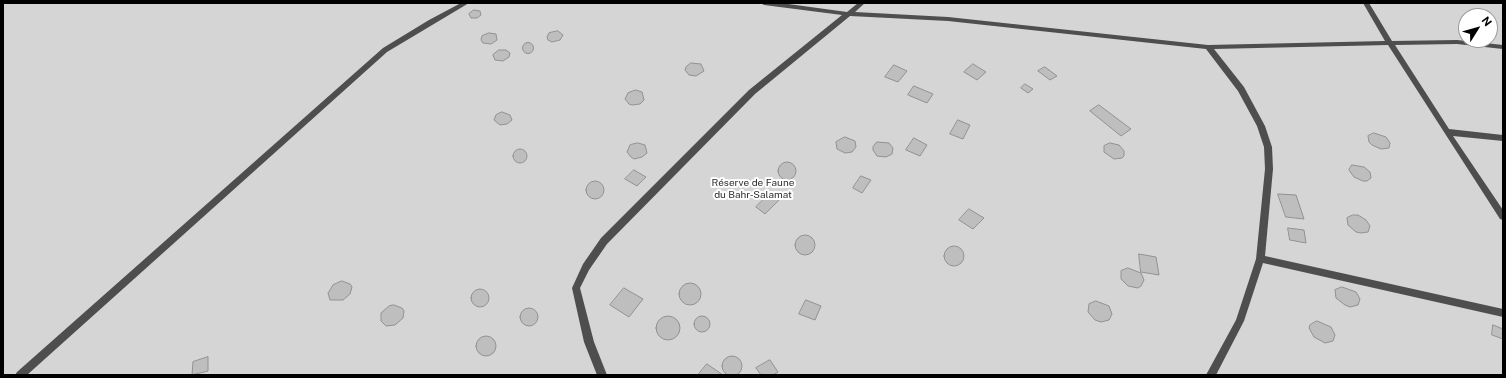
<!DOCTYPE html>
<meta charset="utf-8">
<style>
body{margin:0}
#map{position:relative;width:1506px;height:378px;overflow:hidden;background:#fff;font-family:"Public Sans",sans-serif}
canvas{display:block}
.frame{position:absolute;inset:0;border:4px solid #000;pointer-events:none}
.north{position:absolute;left:1458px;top:8px;width:40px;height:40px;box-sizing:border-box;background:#fff;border:1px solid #999;border-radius:50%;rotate:53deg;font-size:11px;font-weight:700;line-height:16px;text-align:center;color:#000}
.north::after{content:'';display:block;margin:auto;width:14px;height:18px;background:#000;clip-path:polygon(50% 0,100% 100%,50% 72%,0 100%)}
</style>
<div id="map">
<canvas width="1506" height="378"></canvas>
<div class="frame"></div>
<div class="north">N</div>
</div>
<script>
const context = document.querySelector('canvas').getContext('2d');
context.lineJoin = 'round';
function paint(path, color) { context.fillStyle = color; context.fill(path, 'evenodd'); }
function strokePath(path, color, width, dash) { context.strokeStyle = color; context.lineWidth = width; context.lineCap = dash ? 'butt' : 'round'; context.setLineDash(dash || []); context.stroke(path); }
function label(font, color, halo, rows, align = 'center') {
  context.font = font + ' "Public Sans",sans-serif'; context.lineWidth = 4; context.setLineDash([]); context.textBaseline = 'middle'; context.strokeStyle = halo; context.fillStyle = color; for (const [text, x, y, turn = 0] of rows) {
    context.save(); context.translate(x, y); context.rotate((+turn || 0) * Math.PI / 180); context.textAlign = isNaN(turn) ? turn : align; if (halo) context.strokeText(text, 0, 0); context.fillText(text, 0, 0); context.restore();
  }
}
paint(new Path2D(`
 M3 3H1503V375H3ZM1466 16H1490V40H1466Z`), '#d5d5d5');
const building = new Path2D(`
 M474 10 480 11 481 15 477 18H471L469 14Z
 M558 31 563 35 560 40 552 42 548 40 547 37 549 33Z
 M489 33 496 34 497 40 491 44 483 43 481 40 482 36Z
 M522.5 48a5.5 5.5 0 1 1 11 0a5.5 5.5 0 1 1-11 0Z
 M499 50H506L510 53 509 57 503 61 495 60 493 55Z
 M691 63 701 64 704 71 696 76 689 75 685 70 686 67Z
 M973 64 986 72 977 80 964 72Z
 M894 65 907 71 898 82 885 77Z
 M1045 67 1057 76 1050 80 1038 71Z
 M1025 84 1033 89 1028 93 1021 88Z
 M914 86 933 94 927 103 908 95Z
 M636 90 642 92 644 100 640 104 632 105 629 104 625 99 628 93Z
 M1099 105 1131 129 1121 136 1090 111Z
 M502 112 510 115 512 120 507 124 500 125 494 120 496 115Z
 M958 120 970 125 963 139 950 134Z
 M1374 133 1386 137 1390 143 1389 148 1381 149 1372 145 1369 142 1368 136Z
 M845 137 855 141 856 147 852 152 845 153 837 149 836 142Z
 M914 138 927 145 920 156 906 150Z
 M877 142 889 143 893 148 892 154 886 157 877 156 873 150V147Z
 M638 143 645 145 647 153 642 157 634 159 631 157 627 152 630 145Z
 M1110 143 1119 145 1124 151V156L1122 158 1114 159 1104 152V146Z
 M513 156a7 7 0 1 1 14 0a7 7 0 1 1-14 0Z
 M778 171a9 9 0 1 1 18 0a9 9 0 1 1-18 0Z
 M1352 165 1364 167 1370 172 1371 178 1367 181H1363L1354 177 1349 170Z
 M634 170 646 177 637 186 625 179Z
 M861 176 871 180 862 193 853 188Z
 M586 190a9 9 0 1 1 18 0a9 9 0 1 1-18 0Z
 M770 193 780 199 765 214 756 207Z
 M1278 194 1296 195 1304 219 1286 217Z
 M969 209 984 218 973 229 959 220Z
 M1353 215H1358L1366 220 1370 226 1368 232 1361 233 1356 232 1348 225 1347 218Z
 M1288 228 1304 230 1306 243 1290 240Z
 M795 245a10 10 0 1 1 20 0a10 10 0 1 1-20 0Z
 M944 256a10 10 0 1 1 20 0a10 10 0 1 1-20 0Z
 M1139 254 1156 257 1159 275 1141 272Z
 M1128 268 1141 273 1144 280 1141 286 1138 288 1128 286 1121 279V271Z
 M342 281 350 284 352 287 350 294 343 300H330L328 293 330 290 333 285Z
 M679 294a11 11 0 1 1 22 0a11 11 0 1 1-22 0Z
 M1342 287 1356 292 1360 299 1358 305 1350 307 1345 305 1336 298 1335 290Z
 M624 288 643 299 629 317 610 305Z
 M471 298a9 9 0 1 1 18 0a9 9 0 1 1-18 0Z
 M806 300 821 306 815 320 799 314Z
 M1096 301 1109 306 1112 314 1109 320 1101 322 1095 320 1088 312 1089 304Z
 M394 305 402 308 404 311 403 318 395 325 386 326 381 321V313L389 306Z
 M520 317a9 9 0 1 1 18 0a9 9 0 1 1-18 0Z
 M694 324a8 8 0 1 1 16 0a8 8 0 1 1-16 0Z
 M656 328a12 12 0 1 1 24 0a12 12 0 1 1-24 0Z
 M1317 321 1331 327 1335 335 1333 341 1325 343 1314 337 1309 328 1310 325Z
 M1493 325 1503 329V339L1492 335Z
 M476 346a10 10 0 1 1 20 0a10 10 0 1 1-20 0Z
 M722 366a10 10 0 1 1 20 0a10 10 0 1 1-20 0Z
 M208 357V371L192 375 193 362Z
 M770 360 778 372 773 375H761L756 368Z
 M707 364 723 375H698Z`);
paint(building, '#bebebe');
strokePath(building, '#929292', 1);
paint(new Path2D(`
 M461 3H469L387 52 27 375H15L17 372 383 48 429 20Z
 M761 3H781L847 12 858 3H865L855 12 948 17 1208 45 1385 41 1363 3H1369L1392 41 1457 40 1503 45V49L1457 44 1395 45 1449 129 1503 135V141L1453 136 1503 210V220L1500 219 1388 45 1214 49 1244 87 1265 126 1272 147 1273 169 1265 256 1503 309V317L1263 263 1244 321 1216 375H1206L1236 320 1256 259 1265 169 1264 147 1257 126 1238 91 1206 49 948 21 850 16 755 94 607 244 589 270 580 288 594 342 607 375H597L584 342 572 288 583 264 601 238 749 90 842 15 764 5Z`), '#4e4e4e');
label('10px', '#2c2c2c', '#fff', [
 ["Réserve de Faune",753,183],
 ["du Bahr-Salamat",753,195]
]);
</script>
